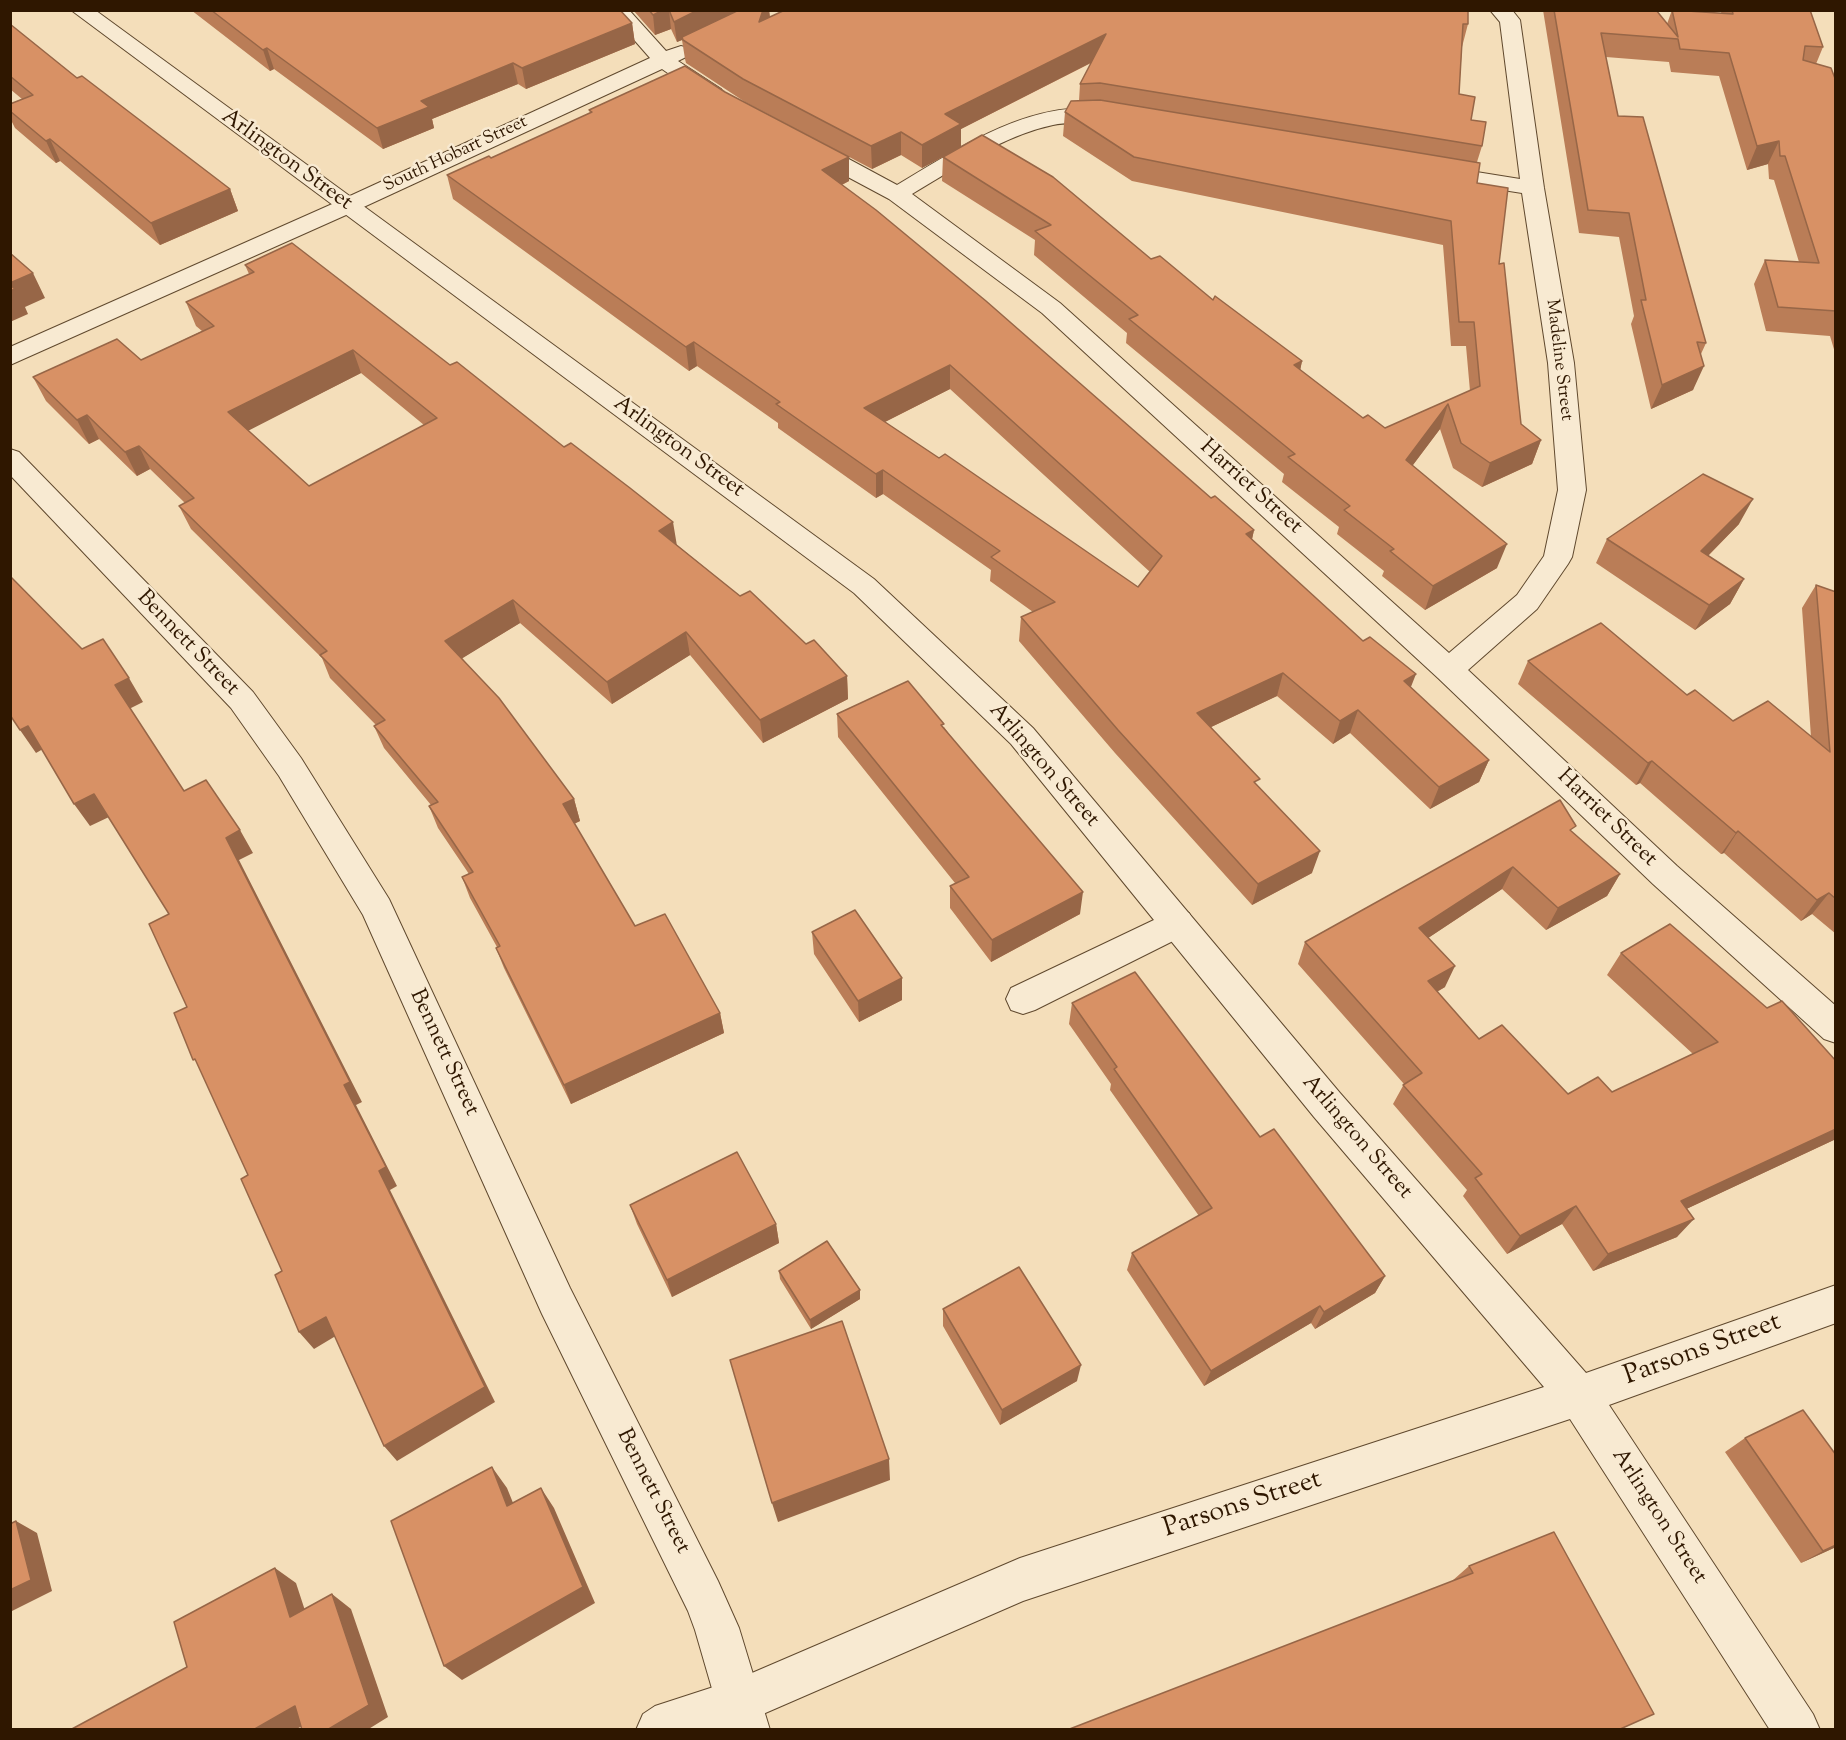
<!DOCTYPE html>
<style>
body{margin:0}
#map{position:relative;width:1846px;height:1740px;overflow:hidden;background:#f4deba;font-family:"Sorts Mill Goudy",serif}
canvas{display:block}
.frame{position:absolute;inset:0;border:12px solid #2f1700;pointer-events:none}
</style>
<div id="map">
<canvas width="1846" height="1740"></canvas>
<div class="frame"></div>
</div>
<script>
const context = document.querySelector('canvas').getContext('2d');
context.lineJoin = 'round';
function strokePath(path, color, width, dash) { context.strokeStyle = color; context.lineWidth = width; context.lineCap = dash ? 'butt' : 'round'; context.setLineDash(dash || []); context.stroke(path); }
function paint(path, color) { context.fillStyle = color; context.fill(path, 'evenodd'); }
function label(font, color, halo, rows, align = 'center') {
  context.font = font + ' "Sorts Mill Goudy",serif'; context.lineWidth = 5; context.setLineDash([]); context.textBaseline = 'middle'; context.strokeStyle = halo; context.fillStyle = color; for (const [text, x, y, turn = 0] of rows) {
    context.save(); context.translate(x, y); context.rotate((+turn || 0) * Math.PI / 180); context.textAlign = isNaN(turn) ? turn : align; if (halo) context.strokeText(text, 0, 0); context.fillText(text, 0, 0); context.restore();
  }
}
const minor = new Path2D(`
 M608 10H629L666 51 681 46 688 48 691 52 688 56 678 61 721 89 724 94 721 99 713 100 705 99 662 69 355 211 10 365V347L339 201 650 58Z
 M1490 10H1512L1520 20 1544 188 1574 363 1586 490 1572 557 1568 564 1537 609 1468 670 1677 866 1836 1006V1043L1824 1039 1653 884 1438 678 1042 313 889 199 803 153 800 148 803 143 811 141 819 143 897 185C961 147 1039 93 1118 112L1121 117 1118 122C1097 127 1075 120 1053 125 1002 136 956 168 912 194L1060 303 1449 653 1517 595 1544 556 1558 490 1548 363 1522 193 1433 179 1425 177 1422 172 1425 167 1433 165 1520 179 1500 22Z
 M10 449 19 452 253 692 301 758 389 899 570 1288 718 1581 739 1628 770 1730H724L695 1630 688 1611 542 1314 363 915 279 776 231 708 10 475Z
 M1177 909 1189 913 1194 923 1189 933 1035 1010 1023 1014 1011 1010 1006 999 1011 988Z`);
const tertiary = new Path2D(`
 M71 10H95L874 579 1033 728 1340 1093 1586 1373 1836 1285V1323L1609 1405 1813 1714 1820 1730H1770L1570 1419 1023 1601 740 1724 721 1730H636L643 1714 655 1706 738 1679 1020 1558 1544 1387 1314 1117 1011 744 854 593Z`);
strokePath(minor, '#60492e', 2);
strokePath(tertiary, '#60492e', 2);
paint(minor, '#f8ead2');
paint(tertiary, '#f8ead2');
paint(new Path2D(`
 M191 10H620L632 23 635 44 526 89 518 84 432 119 434 128 383 149 274 69 270 71Z
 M633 10H769L770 17 1468 24 1462 47 1459 94 1482 146 1477 162V183L1499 264 1521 424 1541 440 1532 464 1482 487 1453 468 1440 429 1412 466 1497 568 1425 610 1382 576 1384 571 1337 534 1339 527 1282 482 1284 474 1126 343 1127 333 1034 255 1035 240 942 181 943 157 922 168 901 155 872 169 745 102 686 63 685 59 682 40 677 42 671 29 655 35ZM1091 63 1080 84 1079 101 1065 112 1063 136 1132 181 1443 245 1451 346H1466L1470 391 1385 428 1363 418 1300 370 1302 361 1213 300 1151 259 961 147V129Z
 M1543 10H1656L1667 24 1672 10 1721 13 1722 10H1810L1823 47 1816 64 1836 81V356L1830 336 1766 331 1754 284 1765 260 1799 262 1774 180 1769 179 1768 164 1747 170 1719 76 1671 72 1669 62 1606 57 1618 116 1706 343 1701 354 1693 390 1651 409 1631 324 1634 316 1619 237 1579 233Z
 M10 24 77 78 230 189 238 211 160 245 60 161 56 163 15 128 10 118V104L22 99 10 89Z
 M589 110 849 181 842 185 1211 498 1254 530 1252 539 1489 760 1479 782 1430 809 1350 733 1333 744 1277 696 1211 727 1258 786 1312 873 1252 905 1115 753 1019 641 1021 617 1033 612 990 581 991 570 883 494 876 498 778 428V423L697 366 689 371 453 199 447 175 491 158 590 113ZM950 389 1150 572 1138 587 939 458 885 422Z
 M245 265 677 545 740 596 847 676 848 699 763 743 690 655 612 704 520 623 462 658 574 799 580 821 574 824 635 926 720 1013 724 1033 571 1104 504 968 496 948 497 947 470 898 462 877 469 874 438 828 429 806 431 805 384 748 374 726 376 725 330 678 322 658 191 529 179 506 185 503 150 469 137 476 99 439 89 444 46 401 33 377 141 360 202 331 196 326 186 302 249 274ZM361 373 424 425 309 486 248 430Z
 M1739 524 1708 556 1744 579 1730 604 1695 630 1596 563 1607 539Z
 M1816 585 1836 592V934L1812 914 1801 921 1724 853 1721 854 1640 783 1636 785 1518 684 1528 661 1687 695 1733 721 1811 737 1802 608Z
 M837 714 944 727 1080 914 991 962 950 908V886L955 883 838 737Z
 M1573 833 1620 874 1607 896 1546 930 1502 889 1428 938 1445 987 1437 992 1479 1039 1568 1094 1612 1092 1693 1054 1607 975 1621 953 1836 1139 1686 1209 1677 1237 1593 1271 1562 1224 1507 1254 1463 1196 1467 1190 1393 1104 1404 1084 1298 964 1305 942Z
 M812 932 902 978V1000L859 1022 814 954Z
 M1072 1003 1260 1137 1385 1276 1375 1293 1315 1329 1311 1323 1204 1386 1127 1270 1132 1253 1199 1216 1110 1090 1111 1084 1069 1024Z
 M630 1205 776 1224 779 1243 672 1297 637 1224Z
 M779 1271 860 1290V1299L811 1329 780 1279Z
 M943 1309 1077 1381 1000 1425 943 1326Z
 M1745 1438 1836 1547 1801 1563 1725 1452Z
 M1469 1566 1654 1714 1452 1581Z`), '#ba7d57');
paint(new Path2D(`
 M663 10H669L671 29 655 35 653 15Z
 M698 10H745L682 37V40L677 42 674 22Z
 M763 10H769L770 19 759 22Z
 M632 23 635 44 526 89 522 68Z
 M1106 34 1104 56 961 129V147L922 168V145L945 114Z
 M267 48 274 69 270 71 263 50Z
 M513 63 518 84 432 119 434 128 383 149 377 128 421 101Z
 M901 132V155L872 169 871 146Z
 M50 139 60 161 56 163 46 141Z
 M1779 141 1768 164 1747 170 1757 146Z
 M849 157V181L823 194 822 170Z
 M230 189 238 211 160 245 151 223Z
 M33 273 45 298 25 307 28 314 10 322V283Z
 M694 342 697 366 689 371 686 347Z
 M353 350 361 373 238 436 228 412Z
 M1302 361 1297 386 1294 365Z
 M950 365V389L865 432 864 408Z
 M1704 366 1693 390 1651 409 1662 385Z
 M1448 404 1440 429 1398 485 1406 460Z
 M87 415 99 439 89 444 77 420Z
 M1541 440 1532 464 1482 487 1490 463Z
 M139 446 150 469 137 476 125 452Z
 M883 470V494L876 498V474Z
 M1753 499 1739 524 1688 576 1701 551Z
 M673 522 677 546 659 531Z
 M1254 530 1249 553 1246 534Z
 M1507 544 1497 568 1425 610 1433 586Z
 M1744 579 1730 604 1695 630 1709 605Z
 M513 600 520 623 453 664 445 641Z
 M686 632 690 655 612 704 607 682Z
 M1283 673 1277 696 1192 736 1197 713Z
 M1416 674 1407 697 1404 681Z
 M847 676 848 699 763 743 760 720Z
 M129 678 143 702 129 709 115 685Z
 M1358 710 1350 733 1333 744 1340 721Z
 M28 726 43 749 36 753 20 730Z
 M1489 760 1479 782 1430 809 1439 787Z
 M1652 761 1640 783 1636 785 1648 763Z
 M94 794 109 817 90 826 74 804Z
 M574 799 580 821 569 826 563 804Z
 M240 830 253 853 239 860 362 1102 356 1105 397 1186 390 1190 495 1402 397 1461 384 1446 379 1171 344 1085 226 838Z
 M1738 831 1724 853 1721 854 1736 833Z
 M1320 851 1312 873 1252 905 1258 884Z
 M1513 867 1502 889 1410 950 1419 928Z
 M1620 874 1607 896 1546 930 1558 908Z
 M1083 892 1080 914 991 962 992 940Z
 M1829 893 1812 914 1801 921 1817 900Z
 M1455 966 1445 987 1418 1002 1428 981Z
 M902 978V1000L859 1022 858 1001Z
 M720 1013 724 1033 571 1104 564 1085Z
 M1836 1129V1139L1665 1219 1681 1201Z
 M1576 1206 1562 1224 1507 1254 1520 1236Z
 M1694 1219 1677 1237 1593 1271 1608 1254Z
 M776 1224 779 1243 672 1297 667 1280Z
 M1385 1276 1375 1293 1315 1329 1324 1312Z
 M860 1290V1299L811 1329 810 1320Z
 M1320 1306 1311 1323 1204 1386 1211 1371Z
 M326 1317 339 1334 314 1349 299 1332Z
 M1081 1365 1077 1381 1000 1425 1002 1410Z
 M889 1459 890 1480 778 1522 772 1503Z
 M492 1467 507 1488 522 1525 507 1506Z
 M541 1488 554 1508 595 1603 462 1680 444 1666Z
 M16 1521 37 1533 52 1591 10 1612V1590Z
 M1836 1545V1547L1801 1563 1823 1551Z
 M275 1568 296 1583 312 1632 290 1617Z
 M332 1594 351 1609 388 1717 367 1730H327Z
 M295 1706 316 1718 295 1730H253Z`), '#976647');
const building = new Path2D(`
 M211 10H620L632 23 522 68 513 63 421 101 429 107 377 128 267 48 263 50Z
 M649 10H663L653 15Z
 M669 10H698L674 22Z
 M739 10H763L759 22 785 10H1468V24H1463L1459 94 1475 97 1471 120 1486 122 1482 146 1100 83 1080 84 1106 34 945 114 961 124 922 145 901 132 871 146 743 79 683 40 682 37Z
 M1554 10H1656L1678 37 1672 10 1733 14 1732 10H1810L1823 47 1805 46 1803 60 1831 68 1836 81V311L1778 307 1765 260 1819 263 1785 156H1780L1779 141 1757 146 1729 53 1680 49 1678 39 1601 33 1618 116 1643 117 1706 343 1697 342 1704 366 1662 385 1641 300H1646L1629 213 1588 210Z
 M10 24 77 78 82 76 230 189 151 223 50 139 46 141 10 111V104L33 95 10 76Z
 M685 66 725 92 849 157 822 170 876 210 986 301 1211 498 1215 496 1254 530 1246 534 1363 641 1370 637 1416 674 1404 681 1489 760 1439 787 1358 710 1340 721 1283 673 1197 713 1260 779 1254 782 1320 851 1258 884 1118 730 1021 617 1055 602 991 557 1000 551 883 470 876 474 776 404 780 402 694 342 686 347 447 175 489 156 491 158 592 112 589 110ZM950 365 1162 556 1138 587 945 454 939 458 864 408Z
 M1100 100 1480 163 1477 183 1508 188 1499 264 1504 263 1521 424 1541 440 1490 463 1461 443 1448 404 1406 460 1507 544 1433 586 1390 551 1394 549 1344 510 1350 506 1288 457 1295 454 1129 319 1138 315 1035 231 1051 225 943 157 982 135 1053 177 1151 259 1160 256 1213 300 1215 296 1302 361 1294 365 1363 418 1368 415 1385 428 1480 386 1474 322H1459L1451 221 1134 157 1065 112 1071 101Z
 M292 243 450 365 457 362 564 447 571 443 630 488 673 522 659 531 740 596 750 591 806 644 814 640 847 676 760 720 686 632 607 682 513 600 445 641 499 698 574 799 563 804 635 926 665 914 720 1013 564 1085 496 948 500 946 462 877 473 872 429 806 438 802 374 726 385 720 320 655 327 651 179 506 194 498 139 446 125 452 87 415 77 420 33 377 117 339 141 360 214 326 186 302 254 272 245 265ZM353 350 437 418 309 486 228 412Z
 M10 253 33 273 10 283Z
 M10 285 15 289 10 291Z
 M1703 474 1753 499 1701 551 1744 579 1709 605 1607 539Z
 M10 576 82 649 103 639 129 678 115 685 184 791 206 780 240 830 226 838 350 1082 344 1085 386 1167 379 1171 485 1387 384 1446 326 1317 299 1332 275 1275 282 1271 241 1179 248 1175 195 1059 193 1060 174 1013 187 1007 149 924 169 914 94 794 74 804 28 726 20 730 10 715Z
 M1816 585 1836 592V899L1829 893 1817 900 1738 831 1736 833 1652 761 1648 763 1528 661 1601 623 1687 695 1695 690 1733 721 1768 701 1830 752Z
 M908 681 944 724 941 725 1083 892 992 940 950 886 969 877 837 714Z
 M1560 800 1576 826 1570 830 1620 874 1558 908 1513 867 1419 928 1455 966 1428 981 1479 1039 1502 1025 1568 1094 1598 1077 1612 1092 1718 1042 1621 953 1670 924 1767 1008 1782 1001 1836 1061V1129L1681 1201 1694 1219 1608 1254 1576 1206 1520 1236 1475 1178 1482 1174 1403 1085 1422 1073 1305 942Z
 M855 910 902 978 858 1001 812 932Z
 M1135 972 1260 1137 1274 1129 1385 1276 1324 1312 1320 1306 1211 1371 1132 1253 1212 1208 1114 1069 1117 1067 1072 1003Z
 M737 1152 776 1224 667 1280 630 1205Z
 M827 1241 860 1290 810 1320 779 1271Z
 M1019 1267 1081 1365 1002 1410 943 1309Z
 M842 1321 889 1459 772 1503 730 1360Z
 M1803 1410 1836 1455V1545L1823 1551 1745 1438Z
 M492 1467 507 1506 541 1488 583 1587 444 1666 391 1521Z
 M16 1521 31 1580 10 1590V1524Z
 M1554 1532 1654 1714 1618 1730H1067L1473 1573 1469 1566Z
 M275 1568 290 1617 332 1594 369 1705 327 1730H302L295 1706 253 1730H70L187 1667 174 1622Z`);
paint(building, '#d89165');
strokePath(building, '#976647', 1.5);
label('18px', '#2f1700', '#f8ead2', [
 ["South Hobart Street",456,155,-25],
 ["Madeline Street",1558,360,83]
]);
label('22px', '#2f1700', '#f8ead2', [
 ["Arlington Street",286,161,36],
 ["Arlington Street",678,448,36],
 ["Harriet Street",1250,488,42],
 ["Bennett Street",187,644,46],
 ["Arlington Street",1043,766,49],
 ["Harriet Street",1606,819,44],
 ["Bennett Street",443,1053,65],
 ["Arlington Street",1356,1138,49],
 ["Bennett Street",652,1492,63],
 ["Arlington Street",1658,1517,57]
]);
label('27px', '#2f1700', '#f8ead2', [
 ["Parsons Street",1703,1351,-20],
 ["Parsons Street",1243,1506,-18]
]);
</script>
